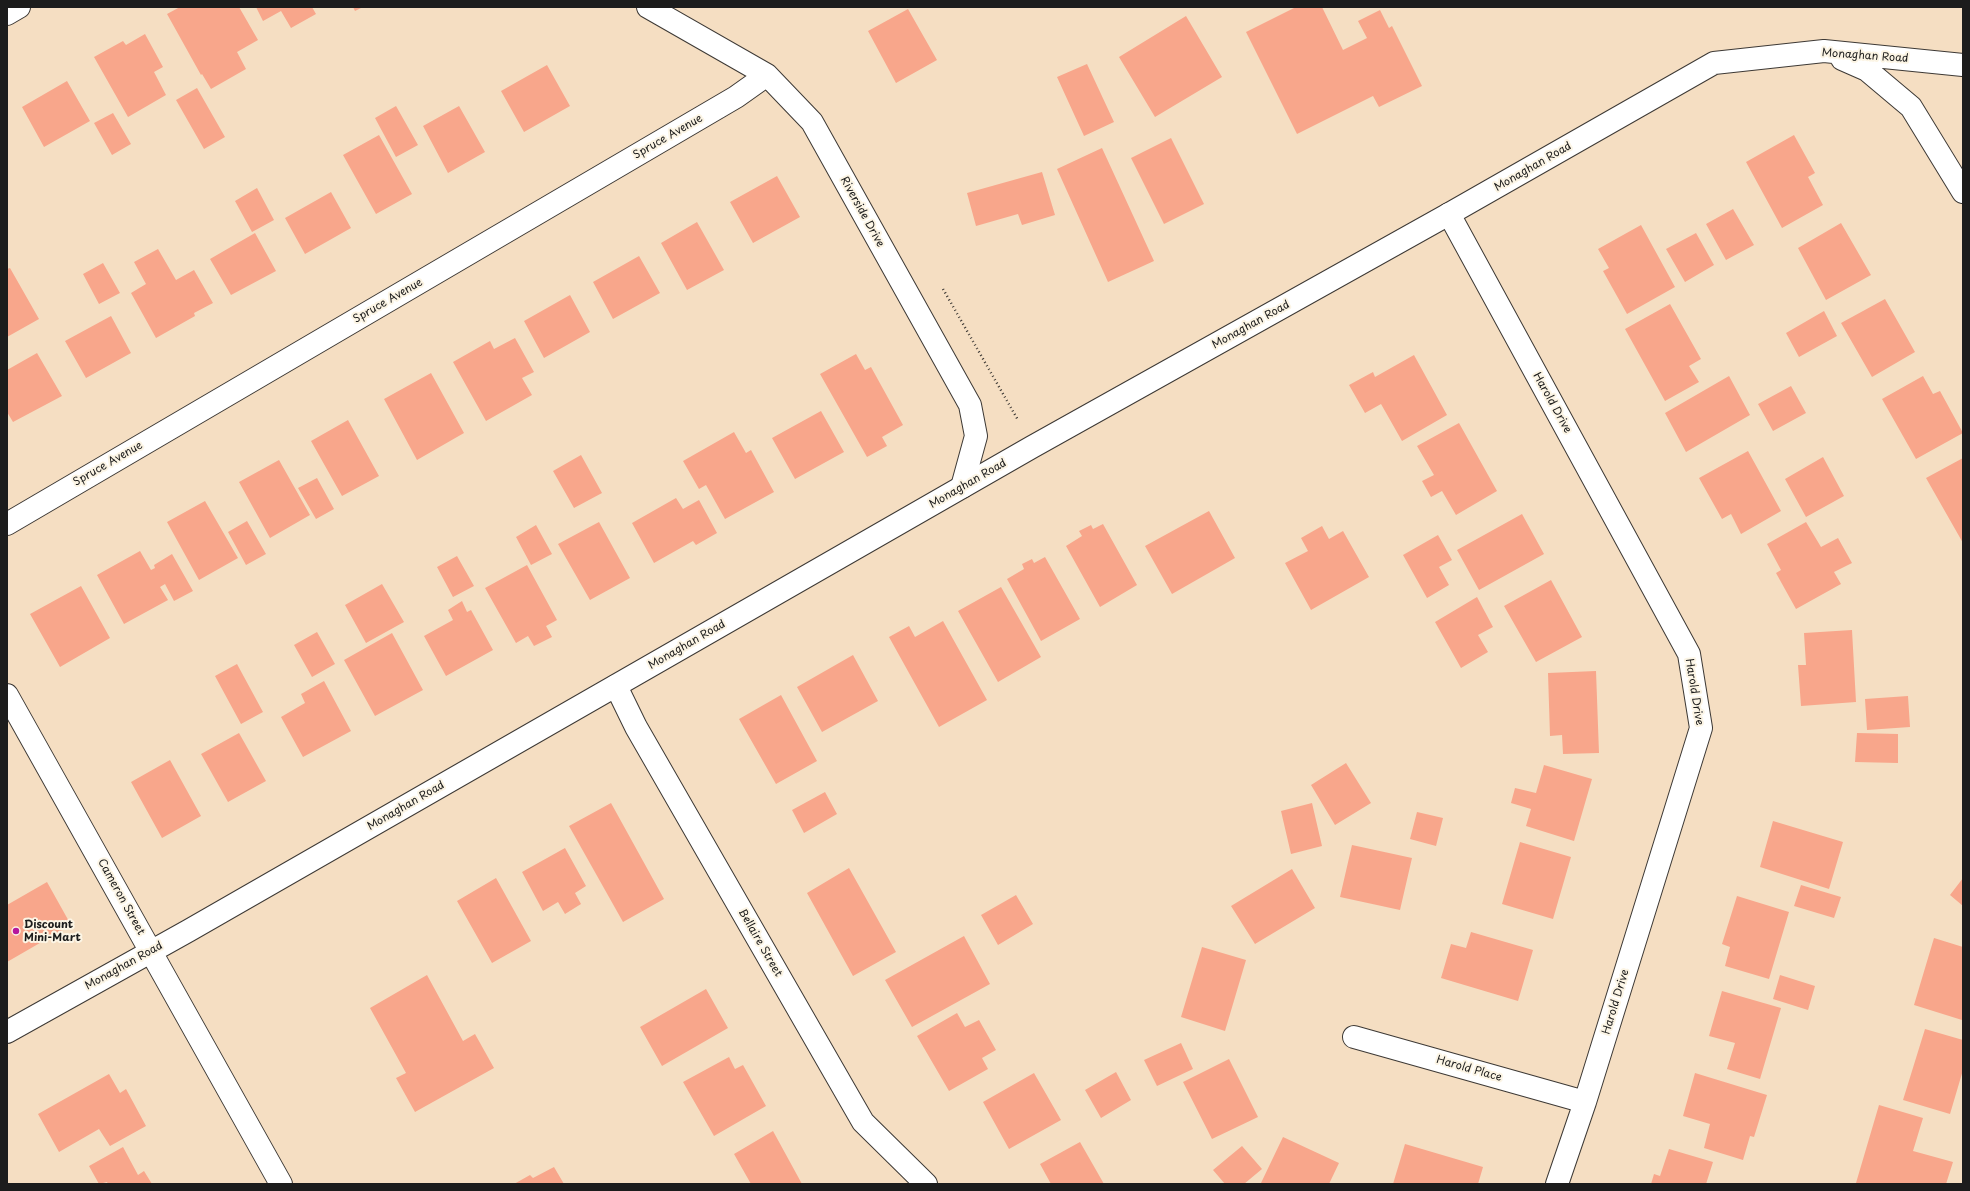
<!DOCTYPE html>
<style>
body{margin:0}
#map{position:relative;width:1970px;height:1191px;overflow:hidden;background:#f5dec2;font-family:"Playpen Sans",sans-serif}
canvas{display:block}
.frame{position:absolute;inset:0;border:8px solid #1c1c1c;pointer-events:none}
</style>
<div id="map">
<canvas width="1970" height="1191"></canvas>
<div class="frame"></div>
</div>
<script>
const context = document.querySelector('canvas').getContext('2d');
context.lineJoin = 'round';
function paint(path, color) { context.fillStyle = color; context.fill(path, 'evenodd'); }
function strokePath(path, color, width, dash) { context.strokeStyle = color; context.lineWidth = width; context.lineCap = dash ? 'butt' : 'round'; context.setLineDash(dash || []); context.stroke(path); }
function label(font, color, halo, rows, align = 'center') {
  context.font = font + ' "Playpen Sans",sans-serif'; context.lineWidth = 4; context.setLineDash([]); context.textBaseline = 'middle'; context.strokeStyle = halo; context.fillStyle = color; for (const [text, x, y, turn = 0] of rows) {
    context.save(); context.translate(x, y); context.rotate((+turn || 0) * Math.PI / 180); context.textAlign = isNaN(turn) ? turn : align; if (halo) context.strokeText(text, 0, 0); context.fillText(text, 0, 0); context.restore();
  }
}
paint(new Path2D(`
 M180 7H239L258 40 237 52 246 69 211 89 202 74 201 75 167 14Z
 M256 7H312L316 14 291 28 281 11 263 21Z
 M353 7H363L355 11Z
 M1296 7H1322L1343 50 1367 38 1358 21 1380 10 1389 28 1392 26 1422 86 1379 107 1373 96 1297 134 1246 32Z
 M908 9 937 60 896 83 868 31Z
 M1186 16 1222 77 1155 117 1119 57Z
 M145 34 163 67 154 72 166 95 128 117 94 57 123 41 126 45Z
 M1087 64 1114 122 1084 136 1057 77Z
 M547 65 570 106 524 132 501 91Z
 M67 81 90 121 44 147 22 107Z
 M197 88 225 137 204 149 176 100Z
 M396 106 418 145 396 157 375 118Z
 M459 106 485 152 448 173 423 126Z
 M113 113 131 144 112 155 94 123Z
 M379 135 412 194 376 214 343 155Z
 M1794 135 1815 173 1808 177 1823 205 1782 228 1746 162Z
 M1171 138 1204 204 1164 224 1131 158Z
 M1102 148 1154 261 1108 282 1057 169Z
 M1042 172 1055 215 1022 225 1018 214 976 226 967 193Z
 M777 176 800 217 753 243 730 202Z
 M257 188 274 220 252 232 235 201Z
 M331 192 351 228 305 254 285 218Z
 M1733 209 1754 245 1726 260 1706 224Z
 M697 222 724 270 687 290 661 243Z
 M1841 223 1871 275 1826 300 1798 248Z
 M1641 225 1675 287 1627 314 1603 271 1609 268 1598 249Z
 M255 233 276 271 231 295 210 259Z
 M1696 233 1714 265 1685 282 1666 249Z
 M158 249 176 280 194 270 213 303 194 313 195 316 156 338 131 293 146 284 134 262Z
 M639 256 660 293 613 319 593 282Z
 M103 263 120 293 99 304 83 274Z
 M10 268 39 319 7 337V269Z
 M570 295 590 332 544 358 524 321Z
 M1885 299 1915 352 1872 377 1841 323Z
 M1670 304 1701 359 1689 366 1699 382 1665 401 1625 329Z
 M1824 311 1837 336 1799 357 1786 333Z
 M111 316 131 353 86 378 65 341Z
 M515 338 534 372 522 378 532 395 486 421 453 362 490 341 494 349Z
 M37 353 62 396 13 422 7 412V370Z
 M856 354 865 370 871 367 903 425 882 437 887 446 867 457 820 374Z
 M1414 355 1447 415 1402 441 1381 404 1365 413 1349 385 1373 372 1375 377Z
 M431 373 464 433 417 460 384 399Z
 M1729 376 1750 415 1686 452 1665 413Z
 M1923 376 1933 394 1940 391 1963 433 1916 459 1882 399Z
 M1791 386 1806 413 1773 431 1758 404Z
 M821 411 844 452 795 479 772 438Z
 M348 420 379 476 342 496 311 441Z
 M1459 423 1497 491 1456 515 1442 491 1431 497 1422 481 1434 475 1417 446Z
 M734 432 746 453 751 450 774 492 725 519 706 485 699 489 683 461Z
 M1748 451 1781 511 1741 534 1731 514 1722 519 1699 478Z
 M581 455 602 493 574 508 553 471Z
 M1823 457 1844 496 1806 517 1785 479Z
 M1963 458V543L1926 478Z
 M279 460 310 515 270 538 239 482Z
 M317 478 334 509 316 519 298 488Z
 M676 498 683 509 699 500 717 533 696 545 693 541 654 563 632 523Z
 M205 501 238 558 199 580 167 522Z
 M1209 511 1235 558 1172 594 1145 546Z
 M1522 514 1544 554 1479 590 1457 550Z
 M247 521 266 554 246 565 228 532Z
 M599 522 630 578 590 600 558 544Z
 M1806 522 1821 547 1838 538 1852 563 1834 572 1841 584 1796 609 1776 573 1781 570 1767 544Z
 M1103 524 1137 585 1100 607 1066 546 1082 536 1079 531 1091 525 1093 529Z
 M536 525 552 554 531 565 516 537Z
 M1322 526 1329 539 1343 531 1369 577 1311 610 1285 563 1308 551 1301 538Z
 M1438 535 1452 560 1439 567 1449 585 1427 598 1403 555Z
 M140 551 151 570 155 568 154 565 172 554 193 591 174 601 165 584 160 587 168 600 124 624 97 575Z
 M457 556 474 586 453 597 437 567Z
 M1045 557 1080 619 1041 641 1007 579 1024 569 1022 564 1032 559 1034 563Z
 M527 565 557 620 546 626 552 637 534 646 528 636 516 643 485 588Z
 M1551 580 1582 637 1536 662 1504 606Z
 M382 584 404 622 366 643 345 605Z
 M81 586 110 638 60 667 30 614Z
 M1001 587 1041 657 998 682 958 611Z
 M1477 597 1493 627 1478 635 1488 652 1461 668 1435 622Z
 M462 601 467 612 471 610 493 650 446 676 424 636 453 620 448 610Z
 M943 621 987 700 939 727 889 637 909 626 915 637Z
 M1852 630 1856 702 1801 706 1798 665H1806L1804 633Z
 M317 632 335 664 312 677 294 645Z
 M392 633 423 690 375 716 344 660Z
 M853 655 878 701 822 732 797 687Z
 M237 664 263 712 241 724 215 676Z
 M1596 671 1599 753 1563 754 1562 735 1550 736 1548 673Z
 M324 681 351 731 303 757 281 717 305 703 301 694Z
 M781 695 817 761 776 784 739 719Z
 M1908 696 1910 727 1867 730 1865 699Z
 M239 733 266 781 228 802 201 754Z
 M1857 733 1898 734V763L1855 762Z
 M170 760 201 816 162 838 131 782Z
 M1346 763 1371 803 1335 825 1311 785Z
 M1544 765 1592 779 1574 841 1526 826 1531 809 1511 803 1515 788 1536 793Z
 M825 792 837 814 804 833 792 810Z
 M611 803 664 899 623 922 569 826Z
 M1312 803 1322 846 1291 854 1281 811Z
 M1417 812 1443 818 1436 846 1410 839Z
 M1773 821 1843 842 1829 889 1760 867Z
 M1520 842 1571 857 1553 919 1502 904Z
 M1352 845 1412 858 1400 910 1340 897Z
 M565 848 586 886 575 893 581 904 565 914 558 902 543 911 522 872Z
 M849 868 896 952 853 976 807 893Z
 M1292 869 1315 908 1255 944 1231 906Z
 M496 878 531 941 492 963 457 901Z
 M1963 878V906L1950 895Z
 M47 882 71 925 7 962V905Z
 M1801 885 1841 897 1834 918 1794 906Z
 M1016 895 1033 924 998 945 981 915Z
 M1737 896 1789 912 1769 979 1725 966 1730 947 1722 944Z
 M1471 932 1533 950 1518 1001 1441 978 1451 944 1466 948Z
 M964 936 990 984 912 1027 885 980Z
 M1934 938 1963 947 1962 1020 1914 1005Z
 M1202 947 1246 960 1225 1031 1181 1017Z
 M427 975 463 1041 475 1034 494 1068 415 1112 396 1078 406 1073 370 1008Z
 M1780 975 1815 986 1808 1010 1773 999Z
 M706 989 728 1028 662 1066 640 1027Z
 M1722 991 1781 1008 1760 1079 1727 1069 1735 1043 1709 1036Z
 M957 1013 965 1027 979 1020 996 1050 982 1058 988 1069 949 1091 917 1036Z
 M1925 1029 1963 1040V1070L1950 1114 1903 1100Z
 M1181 1043 1193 1069 1157 1086 1144 1060Z
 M729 1057 735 1069 743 1065 766 1106 714 1136 683 1082Z
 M1229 1059 1258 1117 1212 1139 1183 1082Z
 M1116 1072 1131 1100 1101 1118 1085 1090Z
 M1034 1073 1061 1120 1009 1149 983 1102Z
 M1695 1073 1767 1095 1754 1137 1750 1136 1743 1160 1704 1148 1710 1124 1683 1116Z
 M109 1074 120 1093 126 1089 146 1126 110 1146 99 1129 59 1152 38 1114Z
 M1879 1105 1923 1118 1913 1151 1953 1162 1946 1184 1856 1183Z
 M773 1131 802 1184H751L734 1154Z
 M1283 1137 1339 1163 1329 1184 1261 1183Z
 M1080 1142 1104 1184H1051L1040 1164Z
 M1405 1144 1483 1167 1478 1184H1393Z
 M1242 1146 1262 1169 1244 1184H1225L1213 1170Z
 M123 1147 138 1175 144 1171 152 1184H108L107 1182 99 1184 89 1166Z
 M1669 1149 1713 1162 1706 1184H1651L1654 1174 1660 1176Z
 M554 1167 564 1184H514L530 1175 533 1178Z`), '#f8a68b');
const street = new Path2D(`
 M648 7 767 75 812 122 970 405 976 436 962 487
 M7 14 19 7
 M1449 214 1689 654 1701 728 1585 1102 1557 1184
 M7 524 736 97 767 75
 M616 686 636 727 863 1122 926 1184
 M1354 1037 1585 1102`);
const secondary = new Path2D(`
 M1842 59 1867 70 1911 107 1963 192
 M7 695 281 1184
 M7 1032 188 931 1032 447 1449 214 1714 63 1824 51 1963 65`);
strokePath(street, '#3d3935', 24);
strokePath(secondary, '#3d3935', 24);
strokePath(new Path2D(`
 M943 289 1018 420`), '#3d3935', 2.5, [1, 3]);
strokePath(street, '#fff', 22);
strokePath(secondary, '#fff', 22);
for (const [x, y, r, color] of [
 [16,931,4,"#b5179e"]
]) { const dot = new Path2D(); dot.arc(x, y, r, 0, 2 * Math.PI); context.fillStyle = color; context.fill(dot); strokePath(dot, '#fcf5e5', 1.5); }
label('11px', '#1c1c1c', '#fcf5e5', [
 ["Monaghan Road",1865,56,4],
 ["Spruce Avenue",668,137,-30],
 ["Monaghan Road",1533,167,-30],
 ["Riverside Drive",862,212,61],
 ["Spruce Avenue",388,301,-30],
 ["Monaghan Road",1251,325,-29],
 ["Harold Drive",1552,403,61],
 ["Spruce Avenue",108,464,-30],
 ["Monaghan Road",968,484,-30],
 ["Monaghan Road",687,645,-30],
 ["Harold Drive",1694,692,81],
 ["Monaghan Road",406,806,-30],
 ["Cameron Street",121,897,61],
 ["Bellaire Street",760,943,60],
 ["Monaghan Road",124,966,-29],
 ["Harold Drive",1616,1002,-73],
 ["Harold Place",1469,1069,16]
]);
label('bold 11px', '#1c1c1c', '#fcf5e5', [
 ["Discount",24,925],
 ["Mini-Mart",24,938]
], 'left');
</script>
